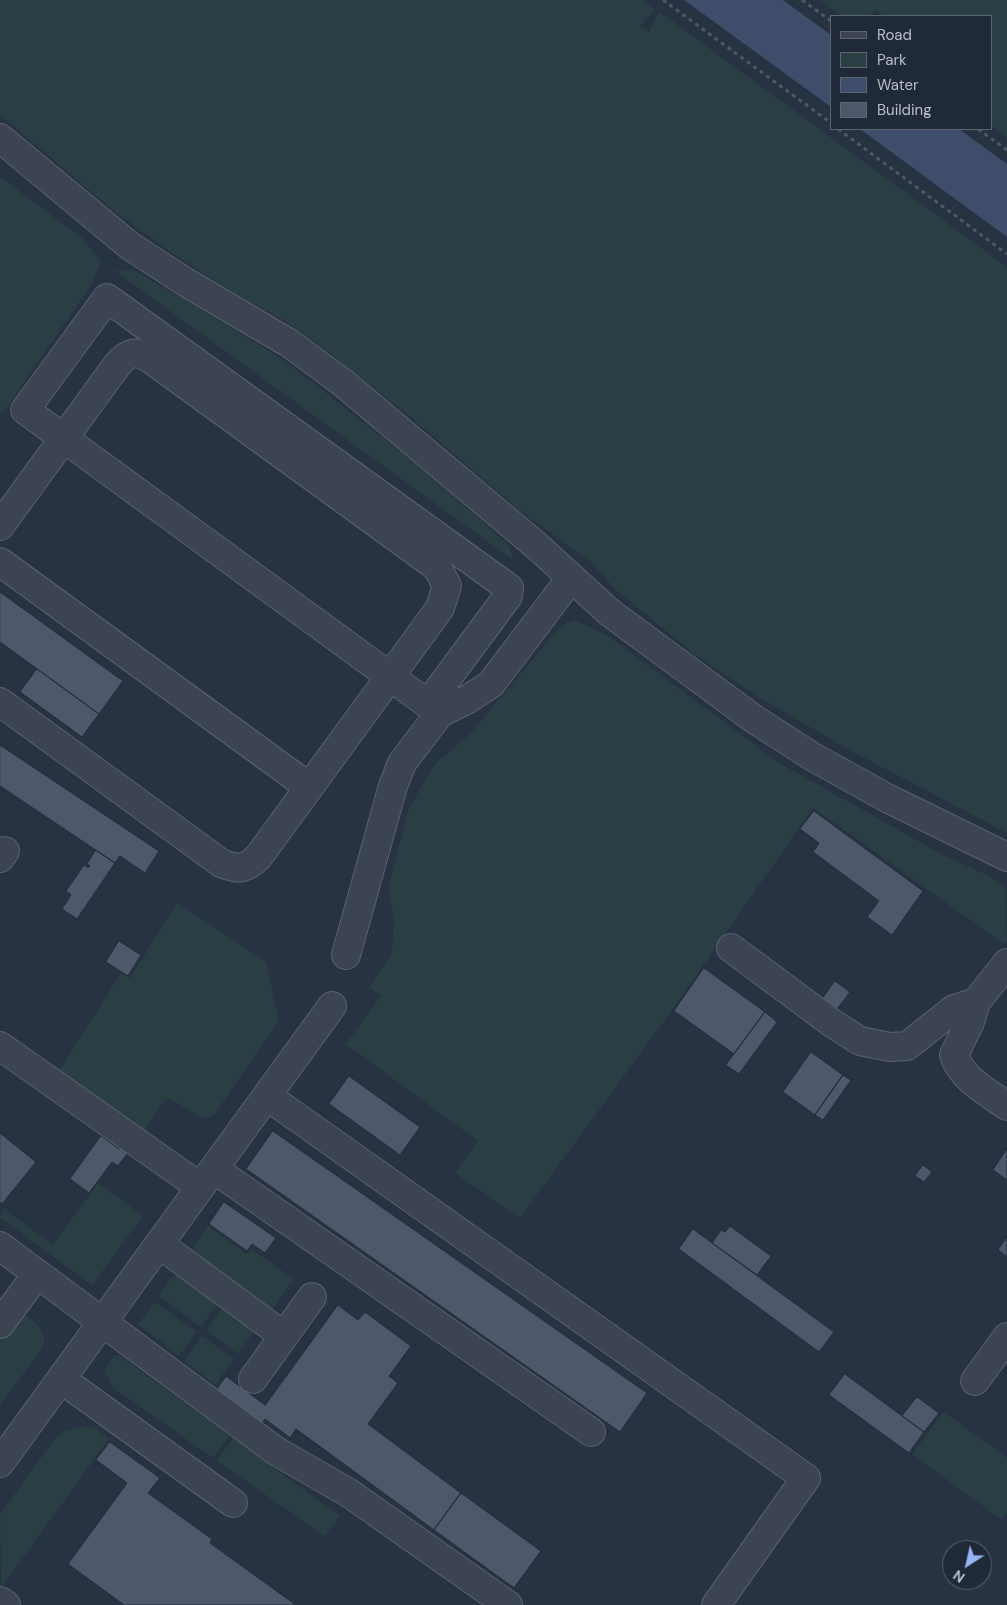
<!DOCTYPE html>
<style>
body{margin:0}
#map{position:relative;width:1007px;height:1605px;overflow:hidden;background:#273242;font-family:"DM Sans",sans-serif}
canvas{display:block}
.legend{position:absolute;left:830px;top:15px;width:162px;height:115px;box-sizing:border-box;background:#202937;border:1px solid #5d6573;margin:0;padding:6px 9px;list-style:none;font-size:15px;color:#b9bfcc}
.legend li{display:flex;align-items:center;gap:10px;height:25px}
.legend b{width:25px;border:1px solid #5d6573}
.north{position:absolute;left:942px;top:1540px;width:50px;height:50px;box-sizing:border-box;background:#202937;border:1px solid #5d6573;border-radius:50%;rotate:215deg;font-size:14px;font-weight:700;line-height:20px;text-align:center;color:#b9bfcc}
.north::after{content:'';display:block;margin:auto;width:18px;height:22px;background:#94b5f6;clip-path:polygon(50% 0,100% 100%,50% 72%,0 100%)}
</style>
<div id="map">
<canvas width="1007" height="1605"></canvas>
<ul class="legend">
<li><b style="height:6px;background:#3c4452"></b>Road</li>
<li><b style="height:14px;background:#293f43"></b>Park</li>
<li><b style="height:14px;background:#3e4e6a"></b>Water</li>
<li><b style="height:14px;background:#4e586b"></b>Building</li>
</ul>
<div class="north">N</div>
</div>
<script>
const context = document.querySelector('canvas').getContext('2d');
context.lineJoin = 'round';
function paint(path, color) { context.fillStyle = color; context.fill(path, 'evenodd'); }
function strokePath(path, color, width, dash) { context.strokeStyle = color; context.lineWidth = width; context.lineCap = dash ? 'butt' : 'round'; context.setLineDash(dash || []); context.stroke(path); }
paint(new Path2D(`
 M0 0H642L655 9 640 26 649 32 659 12 668 18 1007 267V833L855 753 770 704 696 656 614 588 591 562 519 510 413 419 335 357 282 319 235 294 169 251 115 212 0 115Z
 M820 0H1007V138L991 125V16H884L875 10 870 16H842Z
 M0 177 84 240 101 261 92 284 3 413 0 411Z
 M132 269 226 324 283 360 326 393 416 464 491 529 510 547 513 560 115 271Z
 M575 620 610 637 779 763 945 856 983 873 1006 887 1007 940 1004 944 813 808 673 1009 520 1218 455 1173 478 1141 346 1044 381 996 369 987 392 953 394 918 388 889 409 808 434 765 470 734 561 626Z
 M177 903 266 962 279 1021 214 1115 204 1119 169 1098 164 1100 145 1130 59 1071 121 973 130 978Z
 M98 1183 143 1216 92 1285 0 1217 3 1208 53 1245Z
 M208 1226 247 1254 251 1249 294 1279 273 1308 268 1309 196 1256 192 1248Z
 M182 1275 219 1301 201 1327 159 1296 172 1277Z
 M155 1302 197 1332 179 1356 138 1324Z
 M224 1306 256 1329 238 1354 206 1330Z
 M20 1312C32 1320 47 1329 44 1345L0 1406V1340Z
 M202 1336 234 1359 215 1385 184 1361Z
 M119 1355 230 1436 213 1458 112 1387 104 1370 114 1356Z
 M944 1412 1007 1458V1513L1002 1520 912 1454Z
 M87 1426 95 1428 109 1439 1 1588 0 1514 57 1436 67 1430Z
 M233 1438 340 1516 325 1536 217 1461Z`), '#293f43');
paint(new Path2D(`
 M684 0H783L831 35V107Z
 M860 129H959L1007 164V237Z`), '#3e4e6a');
const building = new Path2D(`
 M0 592 123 681 99 714 0 642Z
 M37 669 99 714 82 737 20 692Z
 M0 745 159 851 145 873 120 856 115 863 0 786Z
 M814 811 923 891 892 935 867 917 879 901 813 852 819 843 800 829Z
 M96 850 115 863 77 919 62 909 71 895 66 891 84 865 88 868 90 866 87 864Z
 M119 941 141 955 128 976 106 962Z
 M704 968 765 1012 734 1054 674 1011Z
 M835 981 850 992 835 1012 820 1002Z
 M765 1012 777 1022 739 1074 726 1065Z
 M811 1052 843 1075 815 1115 783 1092Z
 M843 1075 851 1080 823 1120 815 1115Z
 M349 1076 420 1127 400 1155 329 1104Z
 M273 1131 647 1393 620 1432 246 1169Z
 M0 1133 36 1162 2 1204 0 1202Z
 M101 1136 119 1149 123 1144 130 1150 118 1166 112 1162 89 1193 70 1179Z
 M1007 1149V1180L993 1170Z
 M923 1165 932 1172 924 1182 915 1176Z
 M224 1202 276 1238 265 1253 252 1244 247 1251 209 1224Z
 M730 1226 771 1256 757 1275 712 1243 721 1230 725 1232Z
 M693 1229 834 1332 819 1352 679 1249Z
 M1007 1237V1257L998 1250Z
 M338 1305 358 1320 365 1312 411 1346 389 1376 398 1383 368 1424 461 1493 434 1530 296 1429 290 1438 265 1419 262 1423 216 1390 226 1376 265 1405Z
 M845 1374 924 1432 909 1453 829 1395Z
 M917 1397 939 1413 924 1432 902 1416Z
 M110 1442 160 1478 148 1493 212 1539 210 1543 296 1605H124L68 1564 127 1483 96 1460Z
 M461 1493 541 1551 514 1588 434 1530Z`);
paint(building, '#4e586b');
strokePath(building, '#222b39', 1);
const minor = new Path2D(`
 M0 138 130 246 187 283 289 343 342 382 538 547 609 612 754 719 813 757 887 798 1007 857
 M0 526 117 365C129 351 137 350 152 360L437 567 447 586 440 608 259 856C246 870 237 870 221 863L0 702
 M0 562 309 787
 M428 704 508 596 509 588 107 298 25 410 440 713
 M0 858 5 851
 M731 948 832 1023 860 1041 890 1047 907 1046 954 1009 976 1002
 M346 955 393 786 402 763 440 713 468 699 491 684 571 578
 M1007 963 976 1002 970 1022 954 1055C962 1079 987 1092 1007 1106
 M0 1046 200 1187
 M267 1096 806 1478 716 1605
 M214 1169 591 1432
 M159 1244 284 1336
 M0 1246 276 1451 349 1493 508 1605
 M0 1324 37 1274
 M61 1379 233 1503
 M253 1379 312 1297
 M975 1381 1007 1337
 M0 1463 332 1006
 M0 1601 6 1605`);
strokePath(minor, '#5a626f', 30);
strokePath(new Path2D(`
 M663 0 831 123
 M802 0 831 21
 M838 129 1007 254
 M978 129 1007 150`), '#485c60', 3, [4, 4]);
strokePath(minor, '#3c4452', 28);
</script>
